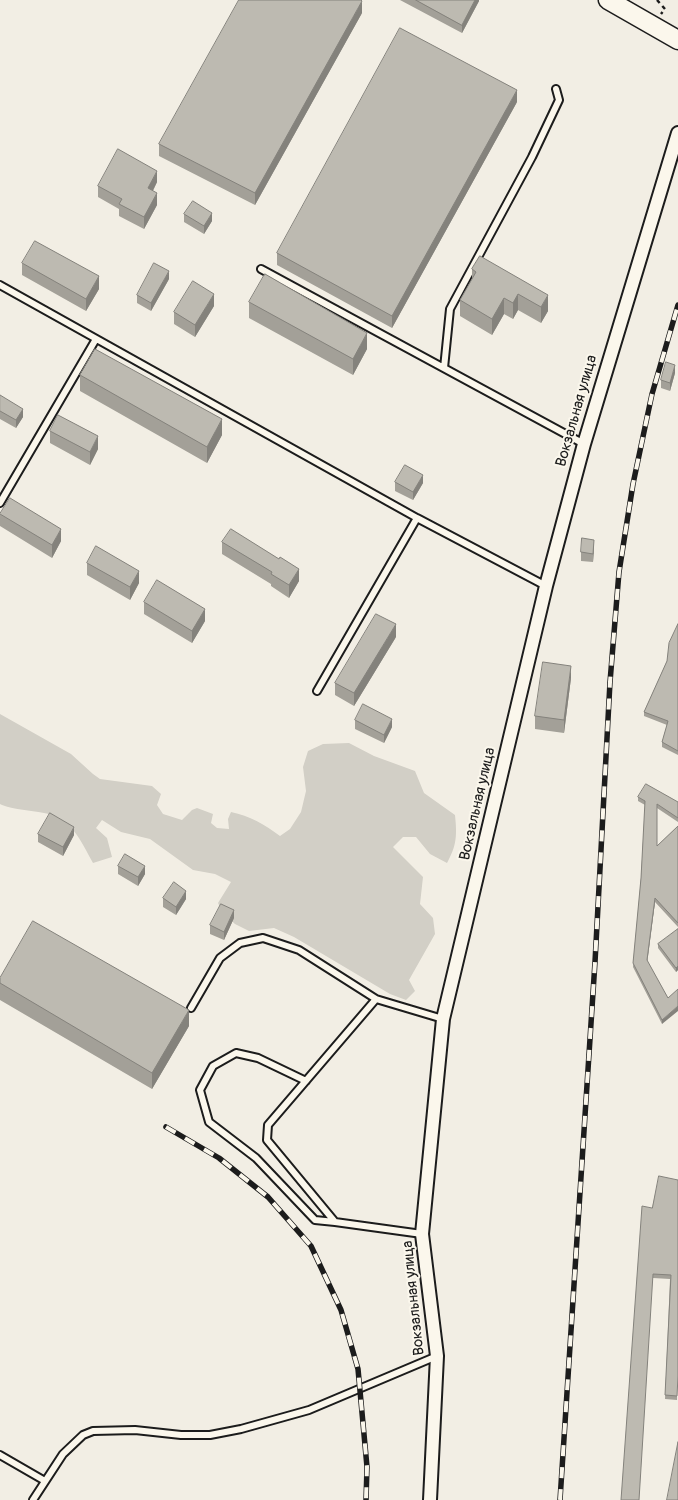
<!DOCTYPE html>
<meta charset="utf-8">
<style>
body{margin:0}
canvas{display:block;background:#f2eee4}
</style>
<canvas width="678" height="1500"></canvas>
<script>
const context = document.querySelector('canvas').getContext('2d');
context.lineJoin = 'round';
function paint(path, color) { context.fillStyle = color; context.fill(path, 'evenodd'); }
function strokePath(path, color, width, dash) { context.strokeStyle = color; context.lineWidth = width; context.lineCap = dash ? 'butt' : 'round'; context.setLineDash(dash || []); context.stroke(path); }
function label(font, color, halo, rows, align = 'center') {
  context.font = font + ' Pangolin,sans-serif'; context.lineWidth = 4; context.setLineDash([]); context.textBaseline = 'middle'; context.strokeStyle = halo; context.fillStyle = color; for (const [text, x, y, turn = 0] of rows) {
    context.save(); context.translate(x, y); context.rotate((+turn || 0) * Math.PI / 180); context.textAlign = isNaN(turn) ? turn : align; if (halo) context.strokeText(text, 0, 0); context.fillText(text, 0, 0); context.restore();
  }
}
paint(new Path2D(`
 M0 714 71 754 93 774 100 779 152 786 161 794 157 805 163 814 182 820 192 810 197 808 213 814 211 823 217 828 229 829 228 819 231 812C250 816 264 824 280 836L290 829 301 812 306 791 303 767 308 751 323 744 349 743 374 756 415 771 424 793 455 815C457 835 457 845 447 863L430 854 416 837H403L393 847 423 877 420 904 433 918 435 934 409 980 415 991 406 1000 390 994 294 937 274 928 249 931 235 924 223 913 218 903 231 882 215 874 193 870 150 839 121 832 102 820 96 828 107 838 112 857 93 863C81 841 71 817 44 813 29 810 16 810 2 805L0 804Z`), '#d2cfc6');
const lane = new Path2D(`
 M261 269 584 444
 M0 285 417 518 546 586
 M444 368 450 309 532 157 559 100 556 89
 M0 503 96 339
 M317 691 417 518
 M376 999 268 1125 267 1140 335 1222 422 1234
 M191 1008 220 958 240 943 263 938 299 950 376 999 443 1019
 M306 1081 258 1058 236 1053 213 1066 200 1090 209 1122 256 1158 315 1220 335 1222
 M0 1455 45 1481
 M33 1500 63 1454 83 1435 93 1431 135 1430 181 1435H210L241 1429 309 1410 437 1356`);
const street = new Path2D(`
 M430 1500 437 1356 422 1234 443 1019 546 586 584 444 678 133`);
const secondary = new Path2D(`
 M608 0 678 40`);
strokePath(lane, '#1c1c1c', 10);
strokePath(street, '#1c1c1c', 16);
strokePath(secondary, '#1c1c1c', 21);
strokePath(new Path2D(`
 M657 0 665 9 661 14`), '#1c1c1c', 2.5, [4, 4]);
strokePath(lane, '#fbf7ec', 6);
strokePath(street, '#fbf7ec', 12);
strokePath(secondary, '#fbf7ec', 18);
const rail = new Path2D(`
 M166 1127 219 1158 268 1197 311 1246 341 1310 358 1369 367 1467 366 1500
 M560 1500 595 962 610 682 619 572 633 484 652 394 678 305`);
strokePath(rail, '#1c1c1c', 5.5);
strokePath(rail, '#fbf7ec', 4, [11]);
paint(new Path2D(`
 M400 0H479V1L462 33Z
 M362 13 255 205 159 156V144Z
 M517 102 392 328 277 265V253Z
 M157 182 153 191 157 205 144 229 119 216V209L98 197V186Z
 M184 214 212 221 204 234 184 222Z
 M480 256 548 311 541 323 518 310 513 319 504 314 492 335 460 316V300L472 279V269Z
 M22 263 99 289 86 311 22 275Z
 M169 279 151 311 137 303V295Z
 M249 302 367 349 353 375 249 318Z
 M214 306 195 337 174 324V312Z
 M675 373 670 391 661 388V380Z
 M80 375 222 435 207 463 80 391Z
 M0 395 23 417 16 428 0 419Z
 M50 431 98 449 90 465 50 443Z
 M395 482 423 483 413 500 395 491Z
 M0 514 61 541 52 558 0 526Z
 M222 542 299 581 289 598 271 586V584L222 554Z
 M594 548 593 562 581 561V552Z
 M87 563 139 583 130 600 87 575Z
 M144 602 205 621 192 643 144 614Z
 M678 624V755L662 747V742L667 725 644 716V712L667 661Z
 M396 637 354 706 335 695V683Z
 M571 678 564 733 535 729V716Z
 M355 720 392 727 384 743 355 729Z
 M638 797 678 802V822L657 808V846L678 826V927L655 902 647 961 668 998 662 1024 633 967 641 878 645 805 638 801Z
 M38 834 74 835 63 856 38 842Z
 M118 866 145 874 138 886 118 874Z
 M163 898 186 899 176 915 163 907Z
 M234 918 224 940 210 934V925Z
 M678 929V970L676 972 658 948V944Z
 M0 978 189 1026 152 1089 0 1000Z
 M678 1180 677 1400 665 1399 670 1279 653 1278 652 1208Z`), '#a3a098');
paint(new Path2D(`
 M475 0H479V1L462 33V25Z
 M362 1V13L255 205V193Z
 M517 90V102L392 328V316Z
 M157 171V182L148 200V188Z
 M157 193V205L144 229V217Z
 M212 213V221L204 234V226Z
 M169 271V279L151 311V303Z
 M99 276V289L86 311V299Z
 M214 294V306L195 337V325Z
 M518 294V310L513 319V303Z
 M548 295V311L541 323V307Z
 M504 298V314L492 335V319Z
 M367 333V349L353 375V359Z
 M675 365V373L670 391V383Z
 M23 409V417L16 428V420Z
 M222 419V435L207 463V447Z
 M98 436V449L90 465V452Z
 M423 475V483L413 500V492Z
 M61 529V541L52 558V545Z
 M594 540V548L593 562V554Z
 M299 569V581L289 598V585Z
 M139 571V583L130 600V587Z
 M205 609V621L192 643V631Z
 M396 624V637L354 706V693Z
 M571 666V678L564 733V720Z
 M392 719V727L384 743V735Z
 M74 827V835L63 856V847Z
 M145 866V874L138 886V877Z
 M186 891V899L176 915V907Z
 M655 898V902L647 964V960Z
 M234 910V918L224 940V932Z
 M678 966V970L676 972V968Z
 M678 1006V1011L662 1024V1020Z
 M189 1010V1026L152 1089V1073Z`), '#84827c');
const building = new Path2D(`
 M239 0H361L362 1 255 193 159 144Z
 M416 0H475L462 25Z
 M400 28 517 90 392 316 277 253Z
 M118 149 157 171 148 188 157 193 144 217 119 204 122 199 98 186Z
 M193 201 212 213 204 226 184 214Z
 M35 241 99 276 86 299 22 263Z
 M480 256 548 295 541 307 518 294 513 303 504 298 492 319 460 300 476 272 472 269Z
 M154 263 169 271 151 303 137 295Z
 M265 274 367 333 353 359 249 302Z
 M193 281 214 294 195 325 174 312Z
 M95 349 222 419 207 447 80 375Z
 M666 362 675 365 670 383 661 380Z
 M0 395 23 409 16 420 0 411Z
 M58 415 98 436 90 452 50 431Z
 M405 465 423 475 413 492 395 482Z
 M10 498 61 529 52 545 0 514Z
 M231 529 279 559 280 557 299 569 289 585 271 574 272 572 222 542Z
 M582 538 594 540 593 554 581 552Z
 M96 546 139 571 130 587 87 563Z
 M157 580 205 609 192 631 144 602Z
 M376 614 396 624 354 693 335 683Z
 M678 624V751L662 742 668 721 644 712 667 661 669 643Z
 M543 662 571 666 564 720 535 716Z
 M363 704 392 719 384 735 355 720Z
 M646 784 678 802V818L657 804V846L678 826V923L655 898 647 960 668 998 678 989V1006L662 1020 633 963 641 878 645 801 638 797Z
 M50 813 74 827 63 847 38 834Z
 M125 854 145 866 138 877 118 866Z
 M174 882 186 891 176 907 163 898Z
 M221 904 234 910 224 932 210 925Z
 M33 921 189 1010 152 1073 0 983V978Z
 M678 929V966L676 968 658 944Z
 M659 1176 678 1180V1376L677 1396 665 1395 671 1275 653 1274 639 1500H621L642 1206 652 1208Z
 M678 1442V1500H667Z`);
paint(building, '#bdbab1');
strokePath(building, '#84827c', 1);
label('15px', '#1c1c1c', '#fbf7ec', [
 ["Вокзальная улица",577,411,-74],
 ["Вокзальная улица",478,804,-77],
 ["Вокзальная улица",414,1298,-96]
]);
</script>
